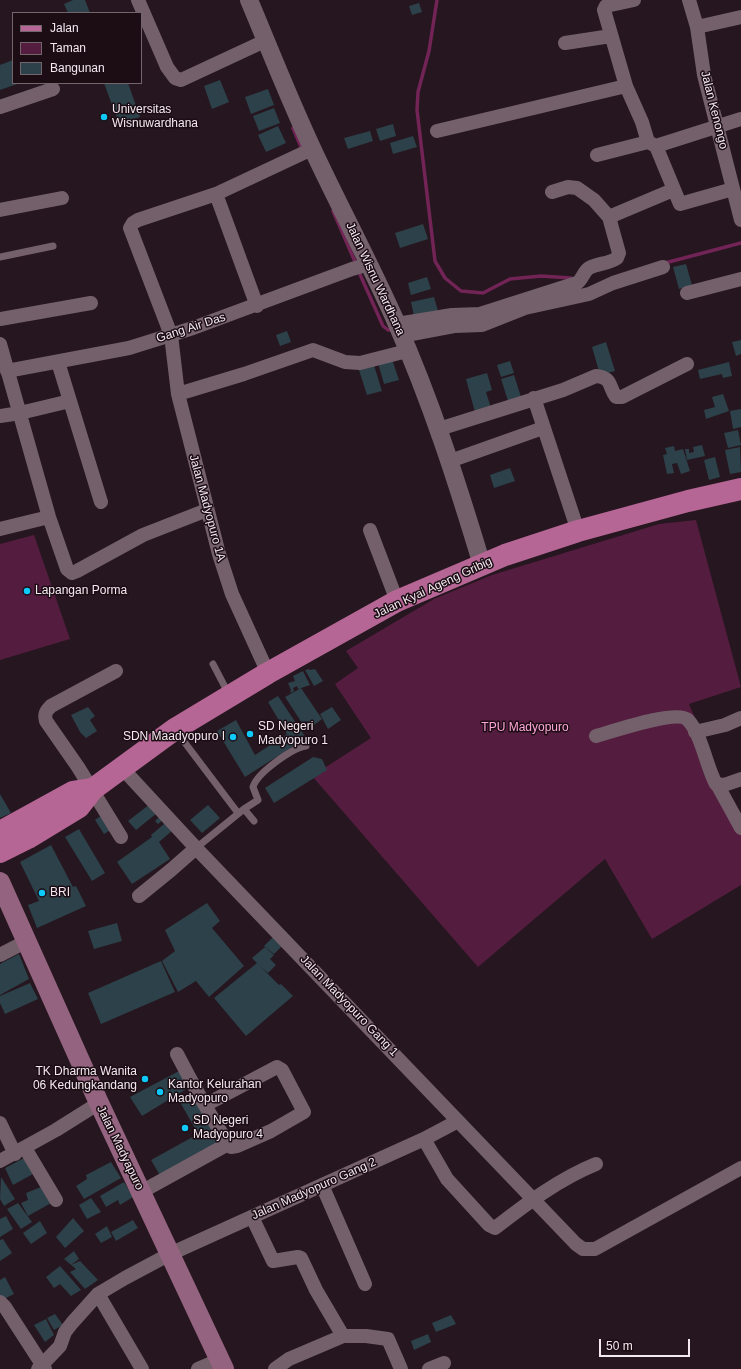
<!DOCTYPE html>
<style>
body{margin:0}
#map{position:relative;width:741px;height:1369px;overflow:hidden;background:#26161f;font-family:Helvetica,sans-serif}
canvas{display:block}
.legend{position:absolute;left:12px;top:12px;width:130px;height:72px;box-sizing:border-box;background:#1c0d15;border:1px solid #72656c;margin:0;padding:5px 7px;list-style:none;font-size:12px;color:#f4e9ef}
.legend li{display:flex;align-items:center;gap:8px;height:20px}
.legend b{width:20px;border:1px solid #72656c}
.scale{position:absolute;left:599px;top:1339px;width:91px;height:18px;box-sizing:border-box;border:2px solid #f4e9ef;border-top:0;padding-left:5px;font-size:12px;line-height:14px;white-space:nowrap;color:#f4e9ef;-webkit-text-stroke:3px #1c0d15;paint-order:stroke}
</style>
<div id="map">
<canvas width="741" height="1369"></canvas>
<ul class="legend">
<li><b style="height:5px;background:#b56695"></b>Jalan</li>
<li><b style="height:11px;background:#541d3f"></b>Taman</li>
<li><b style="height:11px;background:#2c4149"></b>Bangunan</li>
</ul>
<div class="scale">50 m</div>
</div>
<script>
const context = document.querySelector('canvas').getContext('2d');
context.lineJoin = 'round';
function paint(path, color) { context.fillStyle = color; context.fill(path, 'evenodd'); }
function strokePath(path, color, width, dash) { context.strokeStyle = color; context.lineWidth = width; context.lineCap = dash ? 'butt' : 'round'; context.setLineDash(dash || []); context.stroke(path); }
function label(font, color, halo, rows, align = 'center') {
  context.font = font + ' Helvetica,sans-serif'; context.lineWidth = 3; context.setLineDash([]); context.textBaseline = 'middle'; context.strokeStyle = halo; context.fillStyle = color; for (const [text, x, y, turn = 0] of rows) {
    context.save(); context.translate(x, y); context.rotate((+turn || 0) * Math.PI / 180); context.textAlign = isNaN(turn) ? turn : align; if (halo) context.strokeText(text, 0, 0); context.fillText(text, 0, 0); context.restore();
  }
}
paint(new Path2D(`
 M696 520 741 687 689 704 741 825V885L652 939 605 859 478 967 312 776 371 738 335 684 358 668 346 651 434 599 492 575 659 524Z
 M34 535 70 639 0 660V544Z`), '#541d3f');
strokePath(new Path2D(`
 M437 0 429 51 418 92 417 110 435 261 445 278 461 291 483 293 510 279 541 276 571 278 572 280
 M293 128 301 147
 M333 211 356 264
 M665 263 741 243
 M358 270 383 326 388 330 394 329`), '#712455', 3.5);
paint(new Path2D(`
 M73 0H85L90 13H68L64 4Z
 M419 3 422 12 412 15 409 6Z
 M13 60V83H20L0 90V65Z
 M220 80 229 102 212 109 204 86Z
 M104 83H128L140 117 119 124Z
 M268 89 274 105 251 114 245 97Z
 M274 108 280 123 259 131 253 116Z
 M393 124 396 136 380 141 376 129Z
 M278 126 286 143 266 152 258 135Z
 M370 131 373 141 348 149 344 138Z
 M413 136 417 147 393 154 390 143Z
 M423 224 428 239 400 248 395 233Z
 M686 264 692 285 679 289 673 267Z
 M427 277 431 289 411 295 408 283Z
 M434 297 438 311 414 316 411 302Z
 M287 331 291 342 280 346 276 335Z
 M741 340V354L736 356 732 342Z
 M606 342 615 371 600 375 592 347Z
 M392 359 399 380 384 384 378 363Z
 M510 361 514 373 501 377 497 365Z
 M373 362 382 391 367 395 358 367Z
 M729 362 732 376 723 378 722 374 700 379 698 370Z
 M487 373 492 390 486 392 492 411 476 416 466 379Z
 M514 375 522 400 509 404 501 379Z
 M723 394 729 411 706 419 704 410 715 407 712 397Z
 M741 409V427L733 429 730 411Z
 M738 430 741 445 728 448 724 433Z
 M702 445 705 456 687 460 685 449H689V453L694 452 693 447Z
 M674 446 675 451 683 449 690 471 681 474 677 463 672 464 674 473 667 474 663 455 667 454 665 448Z
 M740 447 741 472 730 474 725 450Z
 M715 457 720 477 709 480 704 460Z
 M510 468 515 481 494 488 490 475Z
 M309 669 310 670 315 669 323 681 314 686 305 670Z
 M303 671 310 685 298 689 297 686 293 688 294 691 290 693 291 690 288 683 295 681 293 676Z
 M301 688 322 719 310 728 306 721 302 723 285 697Z
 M278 696 306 738 245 777 217 731 236 720 255 755 287 734 268 702Z
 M88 707 95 716 90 720 97 731 86 738 80 732 71 715Z
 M332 707 341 720 328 729 320 714Z
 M313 757 322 759 327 770 274 803 265 788Z
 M0 794 11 813 0 818Z
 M150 804 157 813 136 830 128 821Z
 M208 805 220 818 202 833 190 820Z
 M105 813 114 828 104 834 95 820Z
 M160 816 173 830 159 842 170 859 132 884 117 862 152 837 151 835 164 824 162 821 158 824 155 821Z
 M79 829 105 873 92 881 65 837Z
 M51 845 73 887 76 886 86 906 37 928 28 905 39 901 20 862Z
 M207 903 220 921 212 928 244 966 209 997 196 981 178 992 162 961 175 951 165 930Z
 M117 923 122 941 94 949 88 931Z
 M274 936 283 945 274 954 264 946Z
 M265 947 274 955 270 959 276 965 268 973 261 967 279 985 281 984 293 996 246 1036 214 998 257 963 252 958Z
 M19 954 29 979 0 995V964Z
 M161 961 175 992 101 1024 88 993Z
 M30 983 38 999 5 1014 0 1003V996Z
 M179 1071 188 1088 142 1116 130 1097Z
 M195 1095 224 1142 161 1177 151 1160 198 1134 180 1102Z
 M24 1158 33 1174 13 1185 5 1168Z
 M111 1162 121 1178 84 1199 76 1186 87 1179 86 1175Z
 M1 1177 15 1199 4 1206 0 1199Z
 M124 1182 133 1197 120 1205 118 1200 106 1207 100 1196Z
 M46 1185 53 1202 28 1216 21 1203 28 1200 26 1193Z
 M91 1198 101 1212 87 1219 79 1205Z
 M18 1203 32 1222 21 1229 7 1209Z
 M6 1216 13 1229 0 1237V1219Z
 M73 1218 84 1231 65 1248 56 1237Z
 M133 1220 138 1228 116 1241 111 1232Z
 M40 1221 47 1233 31 1244 23 1233Z
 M107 1226 112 1237 101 1243 95 1234Z
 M3 1239 12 1253 0 1261V1240Z
 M74 1251 79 1259 71 1265 80 1261 98 1280 85 1289 70 1272 76 1269 64 1259Z
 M60 1266 81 1290 71 1296 60 1284 54 1288 46 1277Z
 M5 1277 14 1294 0 1301V1280Z
 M55 1314 63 1325 54 1330 47 1318Z
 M451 1315 456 1324 436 1332 432 1323Z
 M46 1319 54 1335 45 1342 34 1325Z
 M428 1334 431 1342 414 1350 411 1341Z`), '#2c4149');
strokePath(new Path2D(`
 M0 257 53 246
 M213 664 225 687
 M176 731 238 813
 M244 809 254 821
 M196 848 244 809 258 800 253 787C257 773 292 748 306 746`), '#74606a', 7);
strokePath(new Path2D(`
 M138 0 167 67 175 78 181 80 267 40
 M689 0 697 27 704 75 741 220
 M697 27 741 17
 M565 43 611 36
 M626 86 604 10 606 6 634 0
 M0 107 53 89
 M437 131 626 86 642 122 648 142
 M656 146 741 119
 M597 155 648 142 656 146 680 204 733 189
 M216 194 257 306
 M0 210 62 198
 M609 217 673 190
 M687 293 741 279
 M0 319 91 303
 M397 324 452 315 480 314 577 283C583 279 583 272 589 268 598 263 609 264 617 258L619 253 609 217 594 200 577 188 568 187 552 192
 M401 336 454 326 482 325 525 308 589 294 613 283 663 267
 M0 344 49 517 67 569 72 573 77 571 143 535 207 510
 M58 362 101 502
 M7 371 129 348 193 328 352 269 369 264
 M178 394 244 374 313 350 345 362 360 363 407 351
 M534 398 578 531
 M0 416 20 413 70 401
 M439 429 563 390 596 376C613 378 608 386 616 397H622L687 364
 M450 461 543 428
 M0 529 49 517
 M370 530 397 601
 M116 671 51 706C46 711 44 714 46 721L78 767 121 837
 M268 673 232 594 219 554 178 394 171 335 130 228 133 223 138 220 216 194 312 149
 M695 732 725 725 741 718
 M596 736C611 732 677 709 688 720 702 735 706 766 716 784L724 785 741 779
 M122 768 196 848 576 1244 583 1249H595L741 1168
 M718 786 741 828
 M139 896 171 870 196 848
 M0 955 27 941
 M177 1054C193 1085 210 1115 228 1144L231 1147 237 1146 271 1131 304 1112 282 1070 277 1067 205 1105
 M0 1123 15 1154
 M424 1139 447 1179 489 1225 495 1228C526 1204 559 1179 596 1164
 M25 1148 56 1200
 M0 1161 56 1130 99 1103
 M322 1185 365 1284
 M141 1192 228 1144
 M252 1217 273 1261 298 1257 301 1258 316 1290 343 1336
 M98 1294 142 1369
 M0 1302 5 1307 45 1369
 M38 1369 60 1346 65 1332 72 1323 98 1294 125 1278 170 1254 424 1139 458 1121
 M198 1369 219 1360
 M275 1369 289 1359 343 1336H366L388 1339 401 1369
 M429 1369 444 1363`), '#74606a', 14);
strokePath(new Path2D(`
 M249 0C270 50 290 101 313 150 340 208 370 263 396 322 431 401 457 482 482 565`), '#74606a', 18);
strokePath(new Path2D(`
 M0 882 99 1103 224 1369`), '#94637f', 20);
strokePath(new Path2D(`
 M0 832 73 792 93 789
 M0 852 28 838 79 807 93 789 175 729 268 673 397 601 505 555 578 531 688 501 741 489`), '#b56695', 22);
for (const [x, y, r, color] of [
 [104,117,4,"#0ecafa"],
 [27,591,4,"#0ecafa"],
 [250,734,4,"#0ecafa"],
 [233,737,4,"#0ecafa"],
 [42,893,4,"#0ecafa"],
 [145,1079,4,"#0ecafa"],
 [160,1092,4,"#0ecafa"],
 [185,1128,4,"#0ecafa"]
]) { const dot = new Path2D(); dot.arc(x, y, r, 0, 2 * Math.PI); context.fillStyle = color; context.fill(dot); strokePath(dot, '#1c0d15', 1.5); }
label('12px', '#f4e9ef', '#1c0d15', [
 ["Universitas",112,110],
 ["Wisnuwardhana",112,124],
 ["Lapangan Porma",35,591],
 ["SD Negeri",258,727],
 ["Madyopuro 1",258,741],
 ["SDN Maadyopuro I",225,737,"right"],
 ["BRI",50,893],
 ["TK Dharma Wanita",137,1072,"right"],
 ["06 Kedungkandang",137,1086,"right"],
 ["Kantor Kelurahan",168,1085],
 ["Madyopuro",168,1099],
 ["SD Negeri",193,1121],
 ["Madyopuro 4",193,1135]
], 'left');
label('12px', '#f4e9ef', '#1c0d15', [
 ["Jalan Kenongo",714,110,76],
 ["Jalan Wisnu Wardhana",375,279,65],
 ["Gang Air Das",191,328,-18],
 ["Jalan Madyopuro 1A",207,508,75],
 ["Jalan Kyai Ageng Gribig",433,588,-25],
 ["Jalan Madyopuro Gang 1",349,1006,46],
 ["Jalan Madyapuro",120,1148,64],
 ["Jalan Madyopuro Gang 2",314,1189,-24]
]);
label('12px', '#ffa6d8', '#1c0d15', [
 ["TPU Madyopuro",525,728]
]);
</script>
